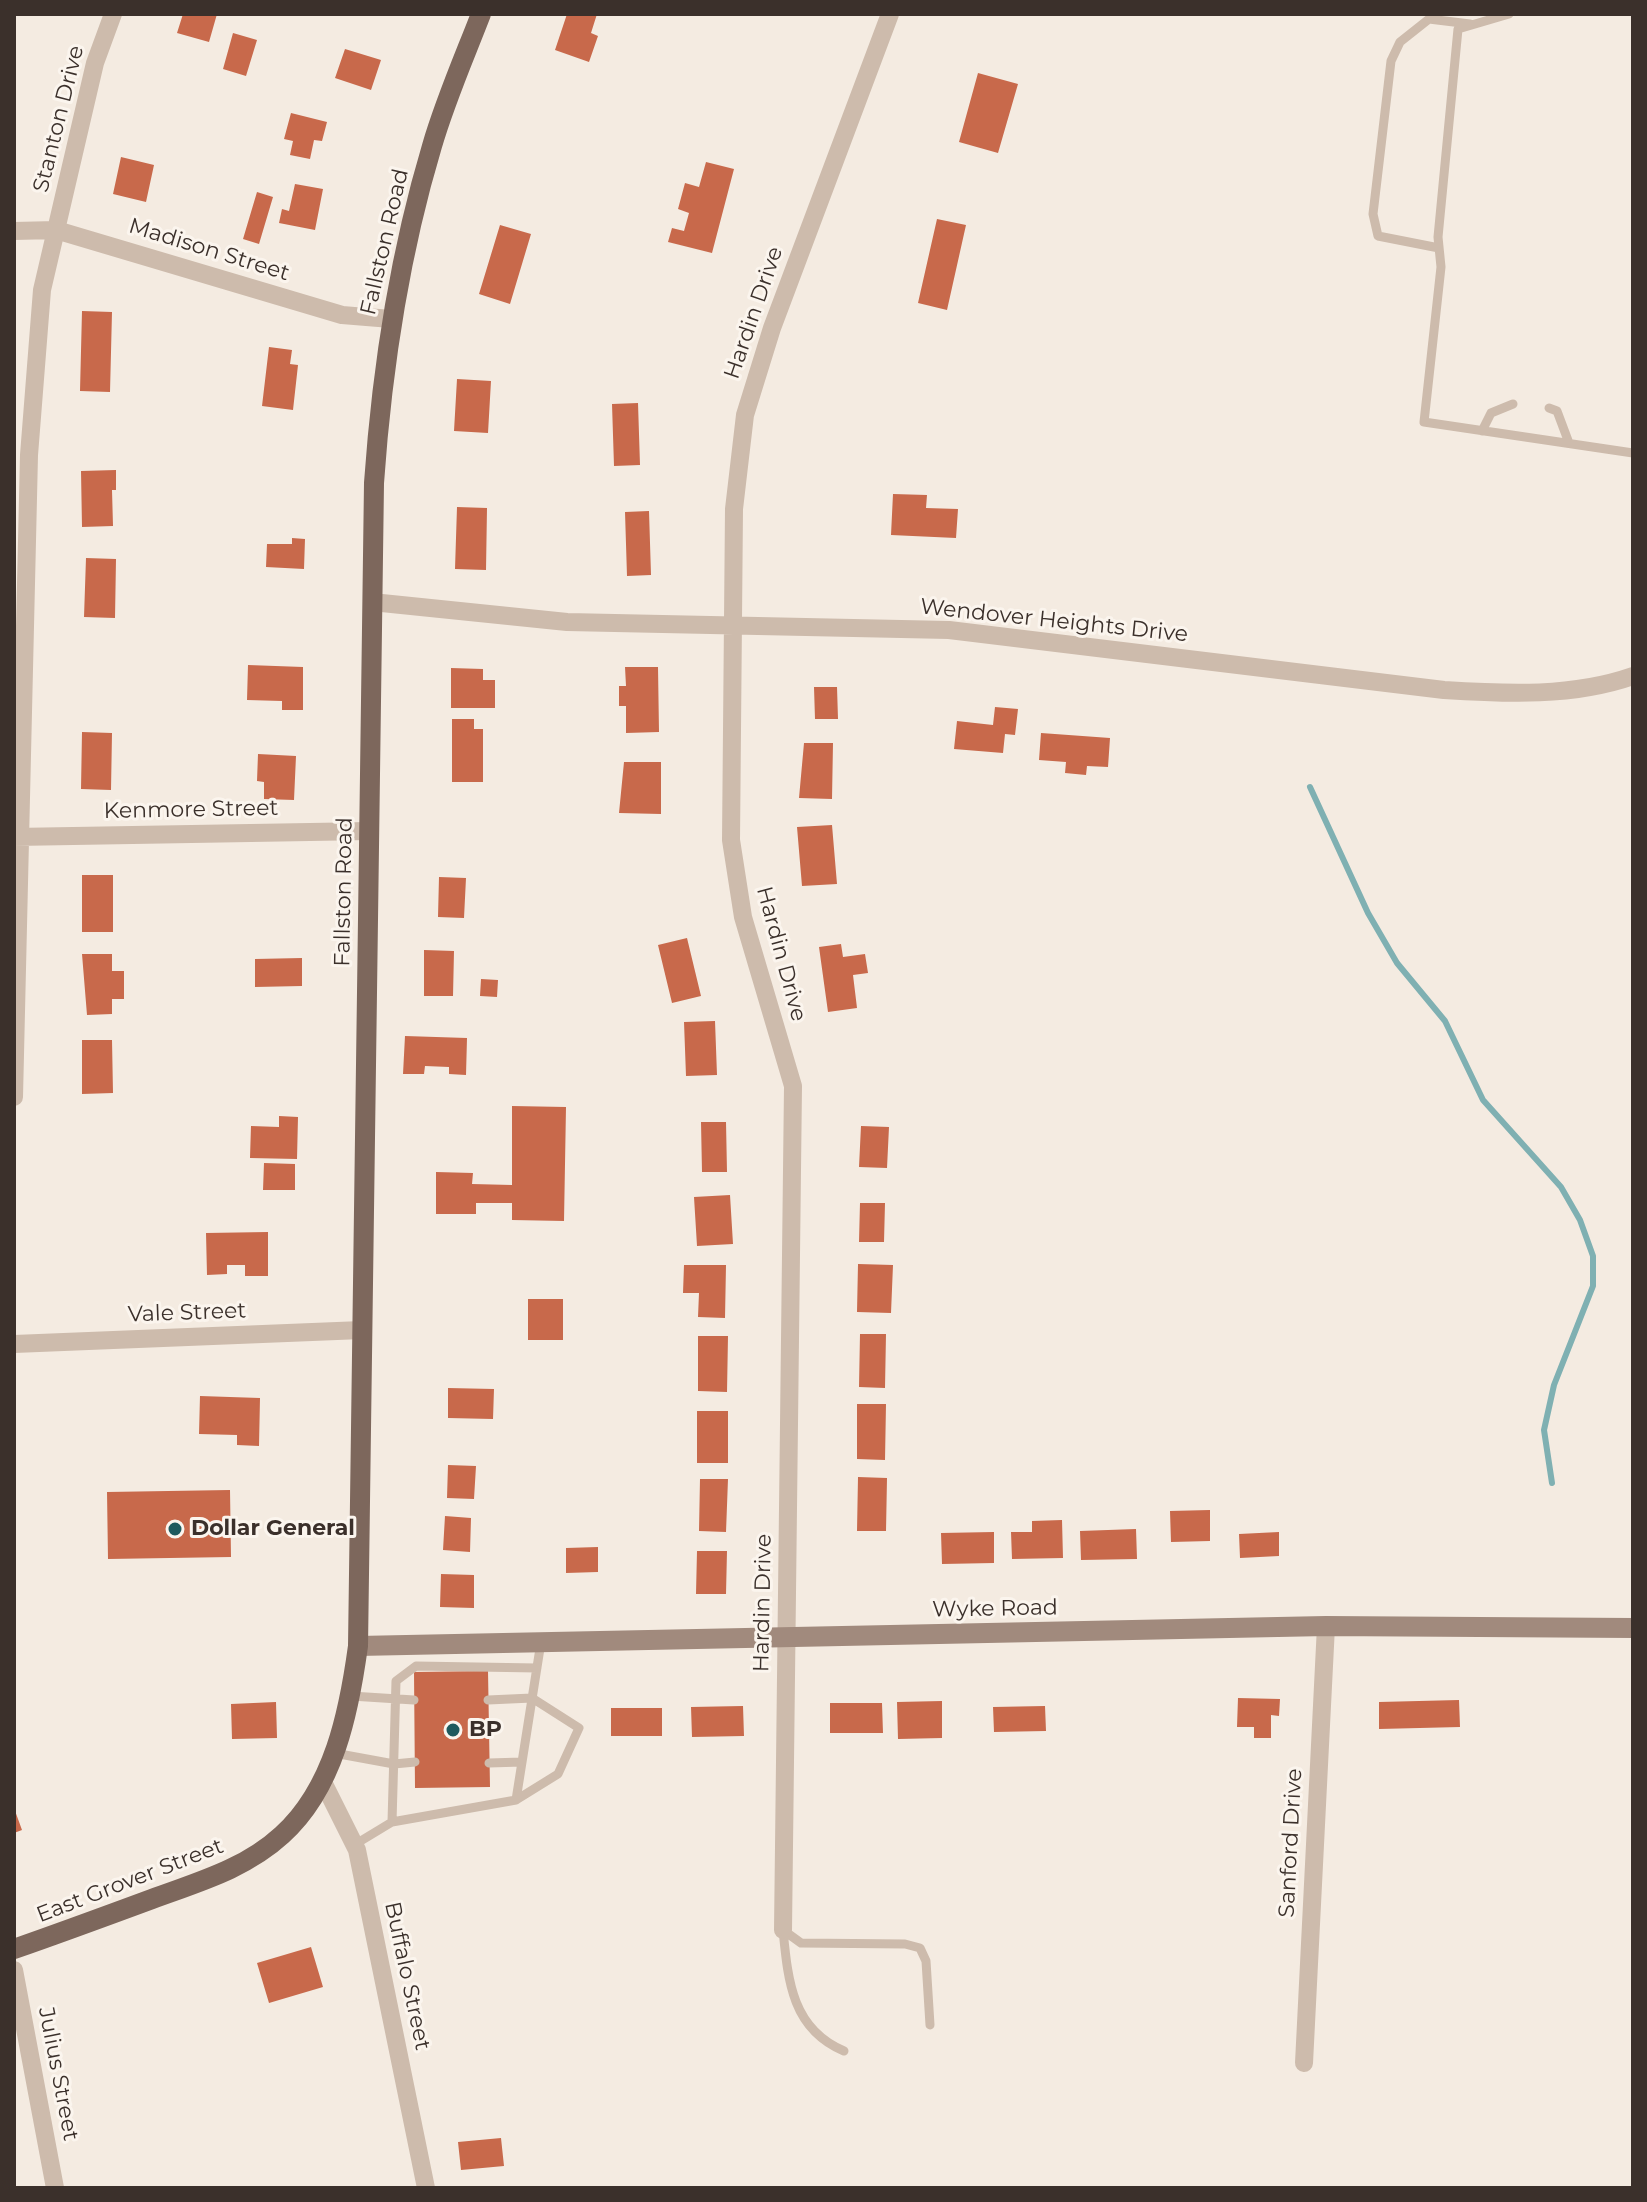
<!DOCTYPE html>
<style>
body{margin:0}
#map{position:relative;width:1647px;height:2202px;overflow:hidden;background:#f4ebe1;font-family:Montserrat,sans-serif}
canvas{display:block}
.frame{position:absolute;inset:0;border:16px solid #3b302b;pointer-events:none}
</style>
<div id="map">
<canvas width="1647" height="2202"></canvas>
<div class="frame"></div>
</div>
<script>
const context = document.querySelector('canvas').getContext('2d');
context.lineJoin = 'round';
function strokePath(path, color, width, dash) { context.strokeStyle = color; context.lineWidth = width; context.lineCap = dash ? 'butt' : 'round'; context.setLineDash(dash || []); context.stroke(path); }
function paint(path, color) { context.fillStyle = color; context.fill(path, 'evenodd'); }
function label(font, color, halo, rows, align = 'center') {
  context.font = font + ' Montserrat,sans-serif'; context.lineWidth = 6; context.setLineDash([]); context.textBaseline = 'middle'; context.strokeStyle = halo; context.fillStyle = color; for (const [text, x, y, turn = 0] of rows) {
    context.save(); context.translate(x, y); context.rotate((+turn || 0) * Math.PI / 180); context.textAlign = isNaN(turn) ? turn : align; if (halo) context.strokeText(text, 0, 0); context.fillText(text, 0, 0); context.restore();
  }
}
strokePath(new Path2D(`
 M1310 787 1368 913 1397 963 1445 1021 1483 1100 1561 1187 1580 1220 1593 1256V1286L1554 1385 1544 1430 1552 1483`), '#7fb0b2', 6);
paint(new Path2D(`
 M183 14H217L209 42 177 33Z
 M567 14H597L591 33 598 36 589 62 555 50Z
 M233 33 257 40 246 76 223 69Z
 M345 49 381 60 371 90 335 78Z
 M978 73 1018 84 998 153 959 142Z
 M291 113 327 122 322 141 314 140 310 159 290 155 293 141 284 139Z
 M121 157 154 165 146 202 113 194Z
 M706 162 734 169 712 253 668 242 672 228 684 231 689 213 678 209 685 183 699 187Z
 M295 184 323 189 315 230 279 223 282 209 289 211Z
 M257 192 273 197 259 244 243 239Z
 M937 219 966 225 947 310 918 303Z
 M500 225 531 234 510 304 479 294Z
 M82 311 112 312 110 392 80 391Z
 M269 347 292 350 290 364 298 365 293 410 262 406Z
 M457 379 491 381 488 433 454 431Z
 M638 403 640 465 614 466 612 404Z
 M116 470V490H112L113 526 82 527 81 471Z
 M893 494 927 495 926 508 958 509 956 538 891 535Z
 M457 507 487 508 486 570 455 569Z
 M649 511 651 575 627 576 625 512Z
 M292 538 305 539 304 569 266 567 267 544H292Z
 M86 558 116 559 115 618 84 617Z
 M248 665 303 667V710H282V701L247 700Z
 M625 667H658L659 732 626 733V706H619V686H626Z
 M451 668 483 669V680H495V708H451Z
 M814 687H837L838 719H815Z
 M995 707 1018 709 1015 735 1005 734 1003 753 954 749 957 721 993 725Z
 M452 719H474V729H483V782H452Z
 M82 732 112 733 111 790 81 789Z
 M1041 733 1110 738 1108 767 1087 766 1086 775 1065 773 1066 762 1039 760Z
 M804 743H833L832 799 799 798Z
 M258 754 296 756 294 800 264 799V782L257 781Z
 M624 762H661V814L619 813Z
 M832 825 837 884 802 886 797 827Z
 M82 875H113V932H82Z
 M439 877 466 878 464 918 438 917Z
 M687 938 701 996 672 1003 658 945Z
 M841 944 843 957 865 954 868 973 853 975 857 1008 828 1012 819 947Z
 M424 950 454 951 453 996H424Z
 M82 954H112V971H124V999H112V1014L87 1015Z
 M302 958V986L255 987V959Z
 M481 979 498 980 497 997 480 996Z
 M715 1021 717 1075 686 1076 684 1022Z
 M405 1036 467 1038 466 1075 449 1074V1067L425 1066 424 1074H403Z
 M82 1040H112L113 1093 82 1094Z
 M512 1106 566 1107 564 1221 512 1220V1203H476V1214H436V1172L473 1173 472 1184 512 1185Z
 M279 1116 298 1117 297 1159 250 1158 251 1126 279 1127Z
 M701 1122H726L727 1172H702Z
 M861 1126 889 1127 887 1168 859 1167Z
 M264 1163 295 1164V1190H263Z
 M730 1195 733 1244 697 1246 694 1197Z
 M860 1203H885L884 1242H859Z
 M268 1232V1276H245V1265H227V1274L207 1275 206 1233Z
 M858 1264 893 1265 891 1313 857 1312Z
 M684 1265H726L725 1318 698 1317 699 1293H683Z
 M528 1299H563V1340H528Z
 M860 1334H886L885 1388 859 1387Z
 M698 1336H728L727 1392 698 1391Z
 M448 1388 494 1389 493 1419 448 1418Z
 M200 1396 260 1398 259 1446 237 1445V1435L199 1434Z
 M857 1404H886L885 1460 857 1459Z
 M697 1411H728V1463H697Z
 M448 1465 476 1466 474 1499 447 1498Z
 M858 1477 887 1478 886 1531H857Z
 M700 1479H728L726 1532 699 1531Z
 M230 1490 231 1557 108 1559 107 1492Z
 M1210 1510V1541L1171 1542 1170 1511Z
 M445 1516 471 1518 470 1552 443 1550Z
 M1062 1520 1063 1558 1012 1559 1011 1532H1032V1521Z
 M1136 1529 1137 1559 1081 1560 1080 1531Z
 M994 1532V1563L942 1564 941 1533Z
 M1279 1532V1556L1240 1558 1239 1534Z
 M598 1547V1572L566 1573V1548Z
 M697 1551H727L726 1594H696Z
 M441 1574 474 1575V1608L440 1607Z
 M488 1671 490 1787 415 1788 414 1672Z
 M1238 1698 1280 1699 1279 1716 1271 1715V1738H1254V1727H1237Z
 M1459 1700 1460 1727 1379 1729V1702Z
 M942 1701V1738L898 1739 897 1702Z
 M276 1702 277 1738 232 1739 231 1704Z
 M830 1703H882L883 1733H830Z
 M743 1706 744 1736 692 1737 691 1707Z
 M1045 1706 1046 1731 994 1732 993 1707Z
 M611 1708H662V1736H611Z
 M14 1808 22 1830 14 1833Z
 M311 1947 323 1987 269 2003 257 1963Z
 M501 2138 504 2166 461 2170 458 2142Z`), '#c8694b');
strokePath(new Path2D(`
 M1509 14 1458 29 1438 237 1441 267 1424 422 1633 453
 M1439 248 1378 236 1373 214 1391 61 1400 42 1429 19 1470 24
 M1549 408 1557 411 1569 443
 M1482 431 1491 413 1513 404
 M537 1668 416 1666 396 1681 392 1822 516 1800C524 1747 533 1695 541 1642
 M351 1696 414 1700
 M488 1700 532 1698 579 1728 558 1774 516 1800
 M334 1753 394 1764 415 1762
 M489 1763 522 1762
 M354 1845 392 1822
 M783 1930 801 1943 905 1944 920 1948 926 1961 930 2025
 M783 1930C788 1981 792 2029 844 2051`), '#cdbbac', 9);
strokePath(new Path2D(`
 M14 231 56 230 342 315 391 319
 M372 602 567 622 949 630 1444 690C1507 694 1573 697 1633 676
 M14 837 369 831
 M14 1097 29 455 42 290 95 63 113 14
 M14 1344 362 1330
 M322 1780 357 1850 426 2188
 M783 1930 793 1086 743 917 731 840 734 509 745 415 772 328 890 14
 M14 1970 55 2188
 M1304 2063 1326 1626`), '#cdbbac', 18);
strokePath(new Path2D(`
 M358 1646 1326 1626 1633 1628`), '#a18a7d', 20);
strokePath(new Path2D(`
 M14 1949C60 1933 106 1916 152 1899 198 1882 245 1869 282 1835 334 1788 349 1712 358 1646L374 483C382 368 399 256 432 146 445 101 464 58 481 14`), '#7d675c', 20);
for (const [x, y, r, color] of [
 [175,1529,8,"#1f5a5e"],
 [453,1730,8,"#1f5a5e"]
]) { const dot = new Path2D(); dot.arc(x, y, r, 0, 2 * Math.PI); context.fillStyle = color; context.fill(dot); strokePath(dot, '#fbf5ee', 3); }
label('22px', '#3b302b', '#fbf5ee', [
 ["Stanton Drive",59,119,-76],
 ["Fallston Road",385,242,-77],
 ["Madison Street",209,250,17],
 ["Hardin Drive",754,313,-71],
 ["Wendover Heights Drive",1054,621,6],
 ["Kenmore Street",191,810,-1],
 ["Fallston Road",344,892,-89],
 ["Hardin Drive",781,954,75],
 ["Vale Street",187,1313,-2],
 ["Hardin Drive",763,1603,-89],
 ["Wyke Road",995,1609,-1],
 ["Sanford Drive",1291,1843,-87],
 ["East Grover Street",130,1881,-21],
 ["Buffalo Street",407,1976,78],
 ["Julius Street",58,2074,79]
]);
label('bold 22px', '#3b302b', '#fbf5ee', [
 ["Dollar General",191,1529],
 ["BP",469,1730]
], 'left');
</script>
